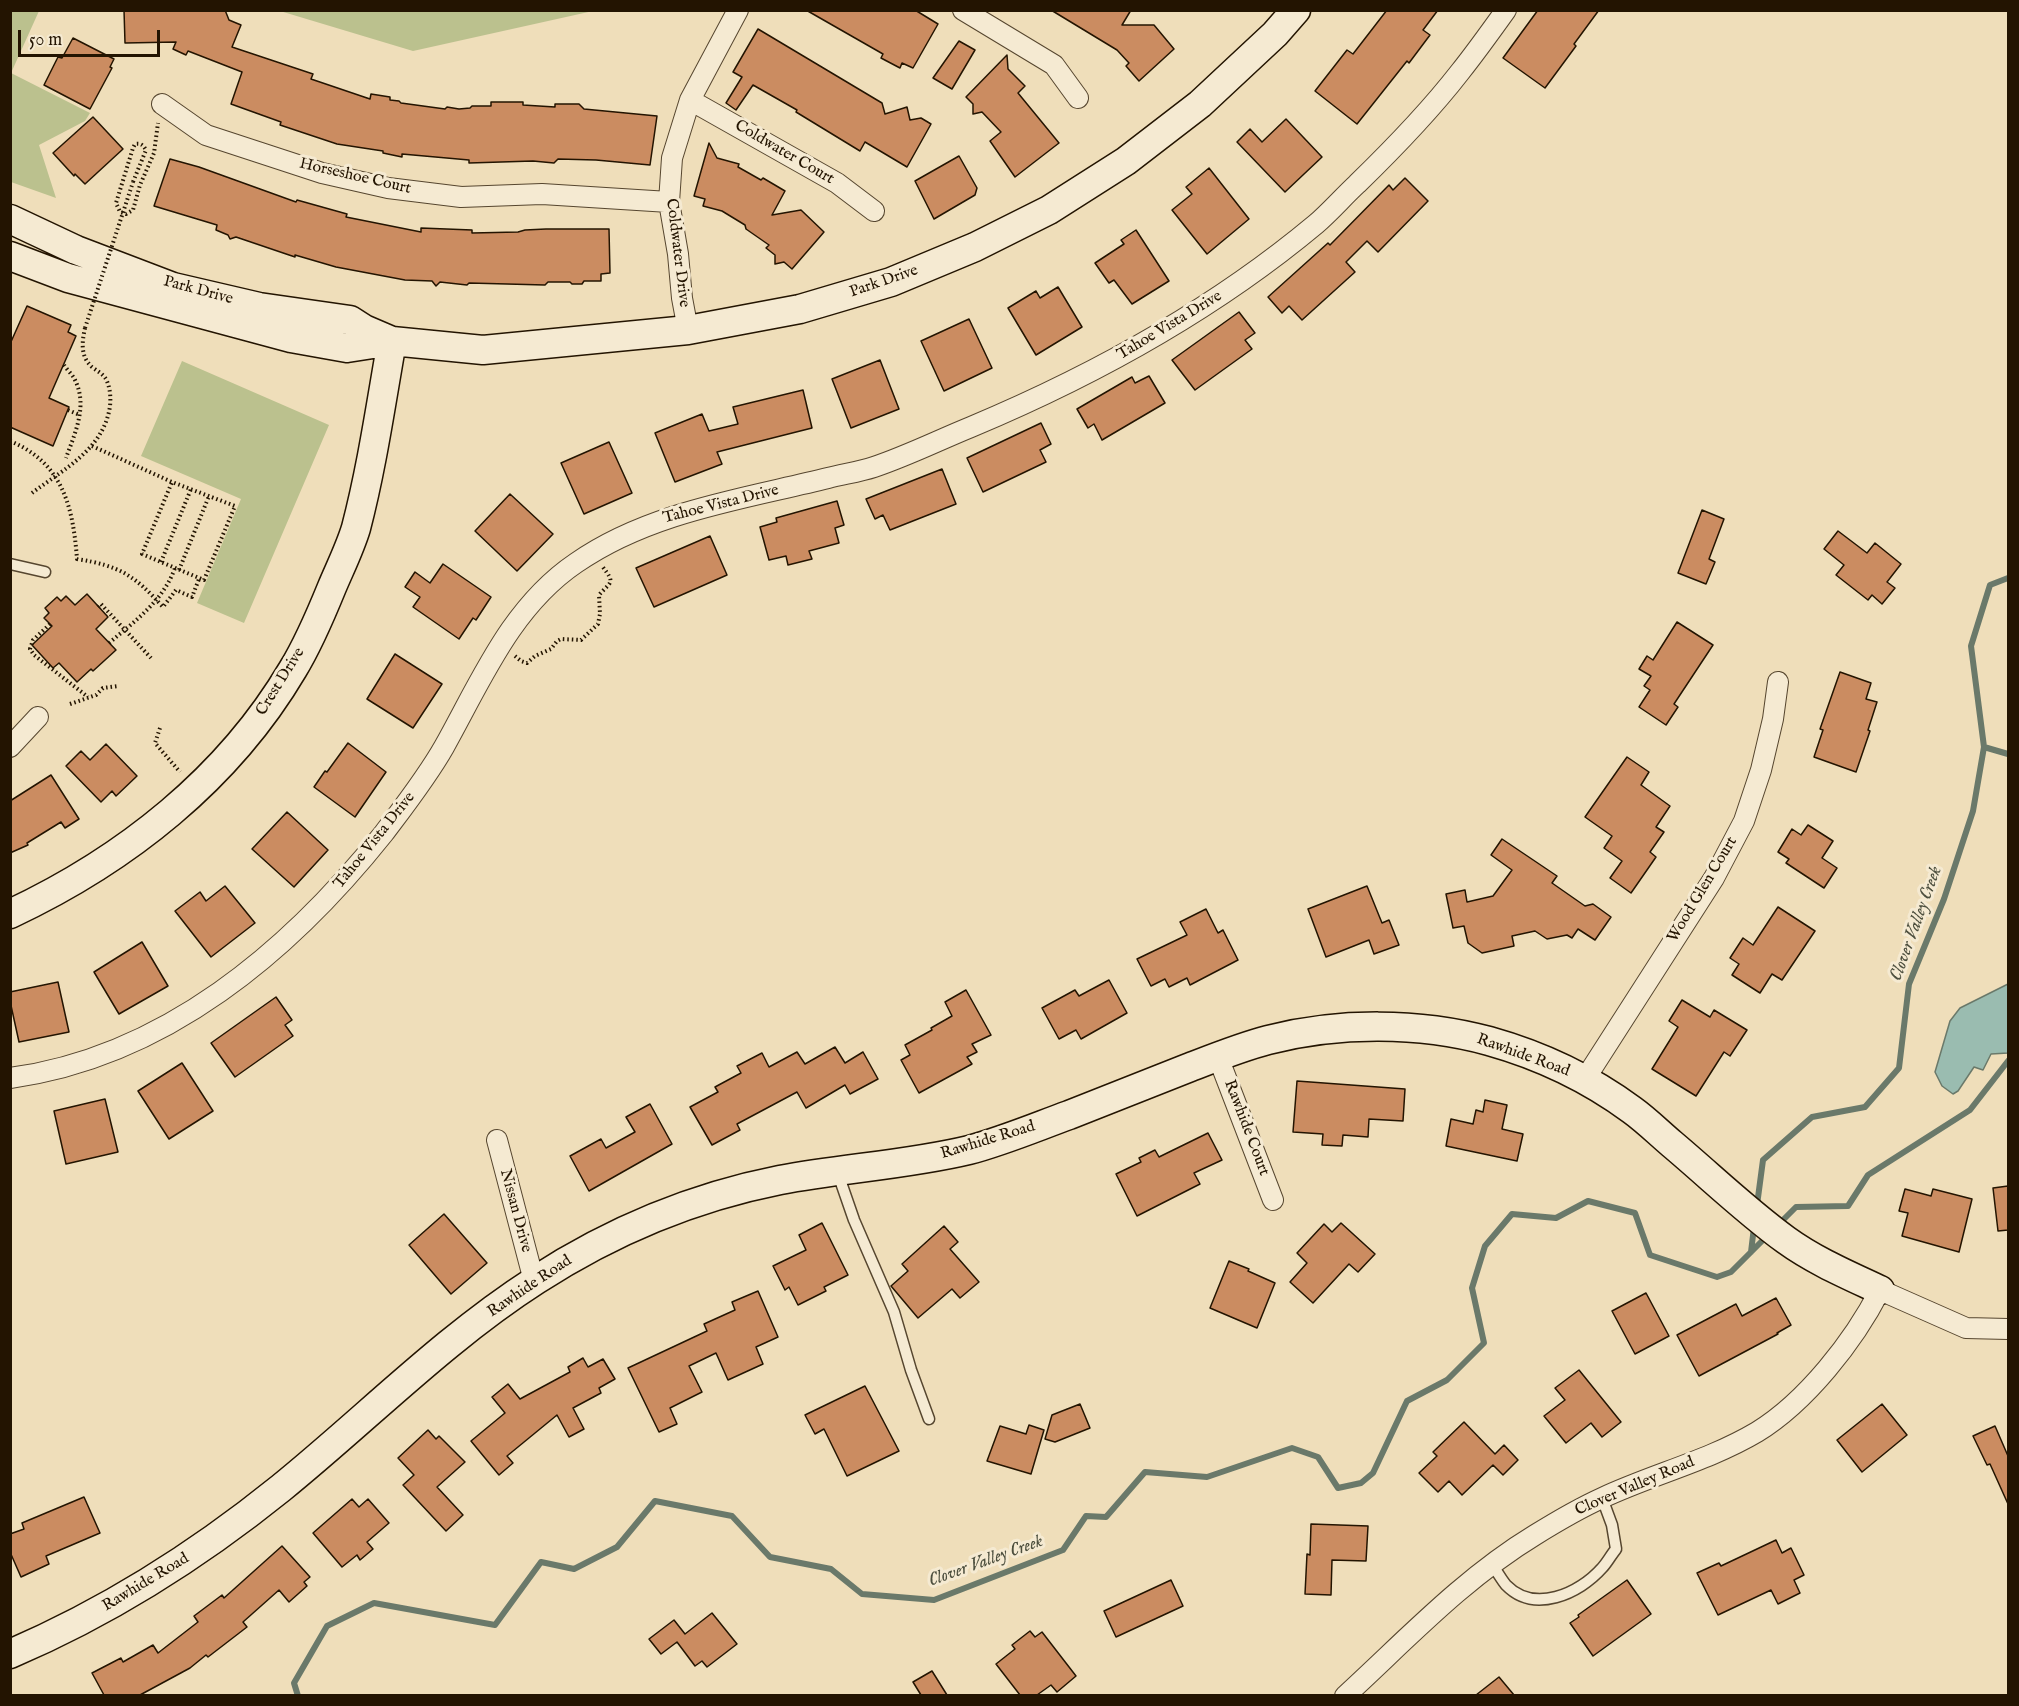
<!DOCTYPE html>
<style>
body{margin:0}
#map{position:relative;width:2019px;height:1706px;overflow:hidden;background:#efdeba;font-family:"IM FELL English",serif}
canvas{display:block}
.frame{position:absolute;inset:0;border:12px solid #231401;pointer-events:none}
.scale{position:absolute;left:18px;top:30px;width:142px;height:27px;box-sizing:border-box;border:3px solid #231401;border-top:0;padding-left:8px;font-size:18px;line-height:21px;white-space:nowrap;color:#231401;-webkit-text-stroke:4px #f5ead2;paint-order:stroke}
</style>
<div id="map">
<canvas width="2019" height="1706"></canvas>
<div class="frame"></div>
<div class="scale">50 m</div>
</div>
<script>
const context = document.querySelector('canvas').getContext('2d');
context.lineJoin = 'round';
function paint(path, color) { context.fillStyle = color; context.fill(path, 'evenodd'); }
function strokePath(path, color, width, dash) { context.strokeStyle = color; context.lineWidth = width; context.lineCap = dash ? 'butt' : 'round'; context.setLineDash(dash || []); context.stroke(path); }
function label(font, color, halo, rows, align = 'center') {
  context.font = font + ' "IM FELL English",serif'; context.lineWidth = 6; context.setLineDash([]); context.textBaseline = 'middle'; context.strokeStyle = halo; context.fillStyle = color; for (const [text, x, y, turn = 0] of rows) {
    context.save(); context.translate(x, y); context.rotate((+turn || 0) * Math.PI / 180); context.textAlign = isNaN(turn) ? turn : align; if (halo) context.strokeText(text, 0, 0); context.fillText(text, 0, 0); context.restore();
  }
}
paint(new Path2D(`
 M11 10 39 11 11 73 90 113 85 121 39 145 56 198 11 182Z
 M280 11V10L593 11 413 51Z
 M182 361 329 425 244 623 197 603 241 499 141 456Z`), '#bbc18e');
const water = new Path2D(`
 M2008 984V1053L1991 1054 1983 1070 1974 1067 1958 1091 1953 1094 1942 1086 1935 1072 1950 1021 1960 1008Z`);
paint(water, '#9abcb0');
strokePath(water, '#6a796a', 1.5);
strokePath(new Path2D(`
 M2008 578 1990 585 1971 646 1984 747 2008 754
 M1757 1205 1763 1160 1812 1117 1865 1107 1899 1068 1909 984 1944 899 1973 811 1984 747
 M1779 1224 1796 1207 1848 1206 1868 1175 1970 1110 2008 1061
 M1751 1252 1754 1227
 M298 1696 294 1683 327 1626 374 1603 495 1625 541 1562 574 1569 617 1547 655 1501 732 1516 770 1557 831 1569 862 1594 934 1600 1063 1550 1086 1516 1106 1517 1145 1472 1207 1477 1292 1448 1318 1457 1338 1488 1361 1483 1373 1473 1407 1401 1447 1380 1484 1343 1472 1288 1485 1246 1512 1214 1556 1218 1588 1201 1635 1213 1650 1255 1717 1277 1731 1272 1768 1235`), '#6a796a', 6);
const building = new Path2D(`
 M124 10H225L229 20 241 25 232 47 313 74 311 79 370 99 371 94 390 97V100L399 101 401 103 445 109 447 107 459 109 470 108 472 106H491V102H523V105L555 107V104H579L584 109 657 116 650 165 596 160 558 159 554 163 533 161 469 163V160L402 154V157L383 153V151L337 144 280 125 281 122 231 104 242 72 188 51 186 55 173 49 176 42 125 43Z
 M806 10H915L938 24 913 68 902 63 900 68 881 58 883 54Z
 M1051 10H1131L1122 25H1154L1174 49 1139 81 1126 66 1129 63 1117 50Z
 M1387 10H1438L1423 30 1430 35 1409 63 1407 61 1357 124 1315 91 1347 50 1353 54Z
 M1538 10H1599L1574 44 1576 46 1545 88 1503 58Z
 M758 29 882 103 885 114 907 107 910 120 921 118 931 124 907 167 865 142 860 151 796 112 797 110 753 85 736 110 726 103 742 77 733 72Z
 M73 38 114 59 110 67 112 68 90 109 44 85 58 57 62 58Z
 M959 41 975 50 952 89 933 78Z
 M1007 55 1008 69 1025 86 1018 93 1059 143 1015 177 990 141 1001 132 982 112 973 114V104L966 97Z
 M93 117 123 149 85 184 75 174 74 176 53 153Z
 M1286 119 1322 157 1285 192 1237 142 1250 129 1262 142Z
 M709 143 717 158 739 164 738 167 761 180 763 178 785 191 772 215 801 210 824 232 792 269 784 262 775 264V255L766 248 769 245 746 229 745 225 722 211 703 206 705 199 694 196Z
 M959 156 977 188 975 195 934 219 915 181Z
 M170 159 199 167 296 202 297 200 347 214 346 217 421 232V228L472 230V233L518 232 525 230 546 229H609L610 273 601 274V281H584L582 284H572L570 282H548L545 285 469 283 467 285 440 282 436 286 432 281 405 280 336 267 295 255V257L236 237 230 239 228 235 216 230 217 225 154 206Z
 M1209 168 1249 219 1207 254 1172 210 1192 194 1186 187Z
 M1405 178 1428 201 1378 252 1367 241 1346 262 1355 272 1302 320 1289 306 1282 313 1268 297 1328 243 1330 245 1389 185 1393 190Z
 M1136 230 1169 281 1132 304 1114 280 1109 283 1095 263 1124 244 1121 240Z
 M1058 287 1082 327 1036 355 1008 308 1036 291 1040 298Z
 M27 306 71 325 68 332 76 336 49 398 69 407 53 446 10 427V344Z
 M1239 312 1255 333 1245 340 1252 349 1195 390 1172 360Z
 M969 319 992 368 944 391 921 341Z
 M880 360 899 409 851 428 832 379Z
 M1149 376 1165 403 1102 440 1094 424 1088 428 1077 409 1132 377 1135 383Z
 M803 390 812 428 717 452 722 464 675 482 655 433 702 414 709 431 738 424 733 407Z
 M1041 423 1051 444 1040 450 1046 462 983 492 967 458Z
 M609 442 632 493 584 514 561 463Z
 M942 469 956 504 890 530 883 515 875 519 866 499Z
 M510 494 553 534 517 571 475 531Z
 M837 501 844 525 835 528 839 543 809 551 812 559 788 565 786 556 769 560 760 527 777 522 776 518Z
 M1702 510 1724 519 1709 559 1715 562 1706 584 1678 573Z
 M1838 531 1867 553 1875 543 1901 564 1887 582 1895 588 1882 604 1872 595 1868 600 1836 575 1844 565 1824 549Z
 M710 536 727 575 654 607 636 568Z
 M443 564 491 597 476 620 473 618 459 639 413 607 420 597 405 587 415 572 430 583Z
 M87 594 108 617 96 629 116 650 93 671 91 669 77 682 59 663 53 668 32 645 52 626 44 618 49 613 45 608 57 597 61 601 66 596 75 605Z
 M1677 622 1713 645 1674 704 1678 707 1666 725 1639 707 1650 690 1644 686 1651 676 1639 669 1647 656 1653 660Z
 M395 654 442 684 413 728 367 699Z
 M1840 672 1871 683 1866 699 1877 702 1868 730 1870 731 1856 772 1814 757 1823 730 1820 729Z
 M348 743 386 772 355 817 314 787 325 771 327 772Z
 M106 744 137 776 116 796 112 791 101 802 66 766 81 751 90 760Z
 M1627 757 1649 772 1641 785 1670 806 1656 827 1664 832 1650 852 1656 857 1631 893 1610 878 1622 861 1604 848 1612 836 1585 817Z
 M51 775 79 819 65 828 61 822 27 843 28 845 10 853V801Z
 M287 812 328 850 294 887 252 849Z
 M1808 825 1833 841 1822 858 1837 868 1824 888 1786 863 1789 859 1778 852 1792 829 1801 835Z
 M1502 839 1557 876 1552 883 1585 906 1593 904 1611 917 1595 940 1578 929 1572 938 1567 935 1547 939 1535 931 1512 936 1514 946 1482 953 1468 943 1464 926 1453 928 1446 894 1465 890 1467 902 1493 896 1512 870 1491 855Z
 M225 886 255 923 211 957 175 911 200 892 206 901Z
 M1367 886 1382 923 1389 920 1399 945 1374 954 1369 940 1326 957 1308 909Z
 M1778 907 1815 931 1782 980 1772 974 1760 993 1732 975 1739 964 1730 958 1743 938 1753 945Z
 M1206 909 1218 933 1223 930 1238 960 1190 985 1187 978 1169 987 1165 979 1151 986 1137 959 1187 935 1180 922Z
 M142 942 168 986 119 1014 94 972Z
 M1109 980 1127 1013 1081 1039 1076 1030 1059 1039 1042 1008 1075 990 1079 996Z
 M58 982 69 1032 19 1042 10 1001V992Z
 M966 990 991 1035 972 1044 977 1052 967 1057 972 1064 919 1093 901 1060 910 1055 905 1045 932 1030 931 1028 952 1016 945 1002Z
 M276 997 292 1020 285 1025 293 1036 235 1077 211 1043Z
 M1682 1000 1710 1017 1714 1010 1747 1030 1730 1056 1724 1052 1696 1096 1652 1069 1678 1027 1669 1021Z
 M835 1047 845 1063 863 1052 878 1079 850 1094 845 1085 806 1108 797 1092 737 1124 740 1130 712 1145 690 1107 718 1092 715 1087 741 1073 737 1066 762 1053 769 1067 797 1052 805 1064Z
 M182 1063 213 1111 169 1139 138 1091Z
 M1297 1081 1405 1089 1403 1121 1369 1119 1368 1137 1343 1135 1342 1146 1322 1145 1323 1134 1293 1132Z
 M105 1099 118 1152 66 1164 54 1111Z
 M1485 1100 1507 1105 1502 1129 1523 1134 1517 1161 1446 1146 1451 1119 1473 1124 1476 1110 1483 1112Z
 M650 1104 672 1144 589 1191 570 1156 601 1139 606 1148 635 1132 626 1117Z
 M1208 1133 1222 1160 1194 1173 1200 1184 1137 1216 1116 1174 1141 1162 1139 1158 1155 1150 1159 1157Z
 M2008 1186V1230L1998 1231 1993 1188Z
 M1905 1189 1931 1196 1933 1189 1972 1199 1959 1252 1902 1236 1908 1213 1899 1211Z
 M444 1214 487 1263 451 1294 409 1245Z
 M822 1223 848 1275 824 1287 826 1291 798 1305 789 1287 785 1290 773 1266 806 1250 799 1235Z
 M1341 1223 1375 1254 1358 1272 1349 1264 1313 1303 1290 1282 1307 1263 1297 1253 1324 1224 1332 1232Z
 M944 1226 958 1242 950 1249 979 1282 960 1298 952 1289 918 1318 891 1286 908 1271 902 1264Z
 M1229 1261 1249 1269 1248 1271 1275 1283 1257 1328 1210 1308Z
 M758 1291 778 1337 756 1347 763 1364 728 1380 716 1353 689 1366 702 1392 670 1408 677 1424 659 1432 628 1368 707 1331 704 1324 735 1310 732 1302Z
 M1646 1293 1669 1336 1635 1354 1612 1311Z
 M1776 1298 1791 1325 1777 1333 1778 1334 1699 1376 1677 1335 1736 1304 1742 1316Z
 M583 1358 588 1367 603 1359 615 1379 599 1388 601 1393 573 1408 584 1429 569 1437 557 1415 507 1456 513 1463 499 1475 471 1441 505 1413 492 1397 508 1384 520 1399 570 1372 568 1367Z
 M1579 1370 1621 1422 1602 1437 1591 1423 1566 1443 1544 1416 1565 1400 1555 1388Z
 M865 1386 899 1451 847 1476 824 1429 815 1434 805 1415Z
 M1080 1404 1090 1428 1055 1442 1045 1439 1052 1415Z
 M1882 1404 1907 1435 1862 1472 1837 1440Z
 M1464 1422 1495 1454 1504 1445 1518 1460 1503 1475 1493 1465 1462 1495 1449 1481 1438 1492 1419 1473 1437 1456 1433 1452Z
 M1029 1425 1044 1430 1031 1474 987 1461 1000 1426 1026 1434Z
 M1995 1426 2008 1456V1504L1990 1464 1987 1465 1973 1436Z
 M428 1430 436 1439 439 1436 465 1462 437 1487 463 1515 446 1531 403 1485 414 1475 398 1458Z
 M84 1497 100 1533 46 1556 49 1564 21 1577 10 1552V1534L24 1529 22 1523Z
 M352 1499 359 1507 368 1499 389 1523 367 1542 373 1549 360 1560 357 1555 342 1567 313 1533Z
 M1311 1524 1368 1526 1366 1561 1332 1560 1331 1595 1305 1594 1307 1554 1310 1555Z
 M1776 1540 1782 1553 1791 1548 1804 1575 1794 1580 1800 1593 1778 1604 1771 1590 1718 1615 1697 1573 1719 1563 1721 1566Z
 M282 1546 310 1577 304 1582 307 1586 289 1602 279 1590 243 1622 247 1627 208 1657 206 1655 190 1668 140 1695H104L92 1673 121 1658 123 1662 153 1645 158 1653 198 1622 194 1616 222 1595 224 1598Z
 M1171 1580 1183 1606 1116 1637 1104 1611Z
 M1627 1580 1651 1614 1593 1656 1570 1623 1579 1617 1578 1615Z
 M712 1613 737 1644 707 1667 702 1661 695 1666 677 1642 661 1654 649 1639 674 1620 685 1634Z
 M1030 1631 1035 1637 1042 1632 1076 1676 1057 1692 1051 1685 1037 1695H1020L996 1664 1015 1649 1012 1645Z
 M932 1671 947 1695H921L913 1682Z
 M1499 1677 1514 1695H1476Z`);
paint(building, '#cb8c61');
strokePath(building, '#231401', 1.5);
const lane = new Path2D(`
 M10 564 45 572
 M837 1171 854 1220 894 1312 911 1370 929 1419
 M1492 1565C1497 1571 1501 1579 1506 1585 1534 1614 1579 1594 1602 1568 1607 1563 1611 1555 1616 1549L1612 1525 1602 1498`);
const street = new Path2D(`
 M963 10 1054 65 1078 98
 M690 100 837 183 874 211
 M162 104 206 135 322 173 388 188 461 197 542 194 669 202
 M688 330 682 298 678 254 669 202 672 158 690 100 738 10
 M10 747 38 717
 M1218 1057 1273 1200
 M10 1078C165 1057 290 951 384 833 405 805 427 777 444 747 481 681 511 607 576 563 649 512 743 499 828 478 843 474 859 472 874 467 907 456 939 440 971 427 1095 375 1213 310 1316 224 1330 212 1343 197 1357 184 1393 149 1429 112 1460 72 1476 52 1491 31 1506 10
 M1585 1079 1714 878 1744 821 1761 770 1773 719 1778 682
 M497 1140 534 1281
 M1345 1696C1406 1640 1464 1578 1535 1535 1556 1522 1580 1508 1602 1498 1653 1474 1708 1461 1757 1432 1806 1402 1854 1341 1880 1290L1966 1328 2008 1329`);
const secondary = new Path2D(`
 M10 219 76 250 173 287 259 307 350 320 364 329 392 341
 M10 256 68 278 291 338 347 348 392 341 483 350 688 330 800 309 891 282 975 247 1049 210 1126 161 1200 104 1275 34 1296 10
 M10 914C125 860 228 779 293 669 309 643 321 614 332 587 340 568 350 548 356 528 372 467 381 403 392 341
 M10 1654C108 1612 198 1555 281 1488 366 1419 444 1339 536 1280 610 1232 694 1197 780 1180 843 1168 907 1165 969 1150 1003 1141 1036 1127 1069 1115 1109 1099 1148 1084 1188 1068 1214 1058 1241 1047 1268 1040 1339 1022 1419 1022 1489 1041 1539 1055 1590 1079 1632 1110 1646 1120 1659 1133 1672 1144 1710 1176 1746 1211 1786 1240 1815 1261 1848 1275 1880 1290`);
strokePath(lane, '#56462f', 13);
strokePath(street, '#56462f', 22);
strokePath(secondary, '#231401', 31);
strokePath(new Path2D(`
 M133 182 146 150C143 145 141 143 135 144L133 148 116 203 120 212 126 214 133 210 140 185 154 153 158 123
 M64 365C67 370 73 375 75 380 88 406 75 433 66 458
 M68 410 80 415
 M10 441C63 463 73 507 77 559 120 566 134 575 163 607L176 590 192 597 199 579
 M92 446 172 482 235 506 204 580 142 554 172 482
 M32 493C64 469 104 449 110 406 111 397 110 387 106 379 102 373 97 371 92 367 80 356 82 342 85 328
 M161 562 191 489
 M179 570 209 496
 M98 607 101 604 151 658
 M50 624 33 640 30 649 34 655 88 697
 M109 643C135 621 163 601 175 568
 M515 656 521 661 527 663 535 656 551 649 557 641 561 639 581 640 598 624 600 614 599 595C611 581 616 584 602 566
 M70 704 96 695 103 688 118 686
 M160 728 155 743 180 772`), '#231401', 4, [1.5, 3]);
strokePath(lane, '#f5ead2', 10);
strokePath(street, '#f5ead2', 20);
strokePath(secondary, '#f5ead2', 28);
strokePath(new Path2D(`
 M85 328 133 182`), '#231401', 4, [1.5, 3]);
label('16px', '#231401', '#f5ead2', [
 ["Coldwater Court",784,153,30],
 ["Horseshoe Court",355,177,13],
 ["Coldwater Drive",677,253,83],
 ["Park Drive",884,282,-19],
 ["Park Drive",198,291,15],
 ["Tahoe Vista Drive",1170,326,-31],
 ["Tahoe Vista Drive",721,505,-14],
 ["Crest Drive",281,682,-58],
 ["Tahoe Vista Drive",375,841,-51],
 ["Wood Glen Court",1703,890,-59],
 ["Rawhide Road",1523,1056,20],
 ["Rawhide Court",1246,1128,69],
 ["Rawhide Road",988,1141,-17],
 ["Nissan Drive",515,1211,75],
 ["Rawhide Road",530,1287,-34],
 ["Clover Valley Road",1635,1487,-23],
 ["Rawhide Road",146,1583,-31]
]);
label('italic 18px', '#4d4f3e', '#f5ead2', [
 ["Clover Valley Creek",1917,924,-70],
 ["Clover Valley Creek",986,1562,-20]
]);
</script>
